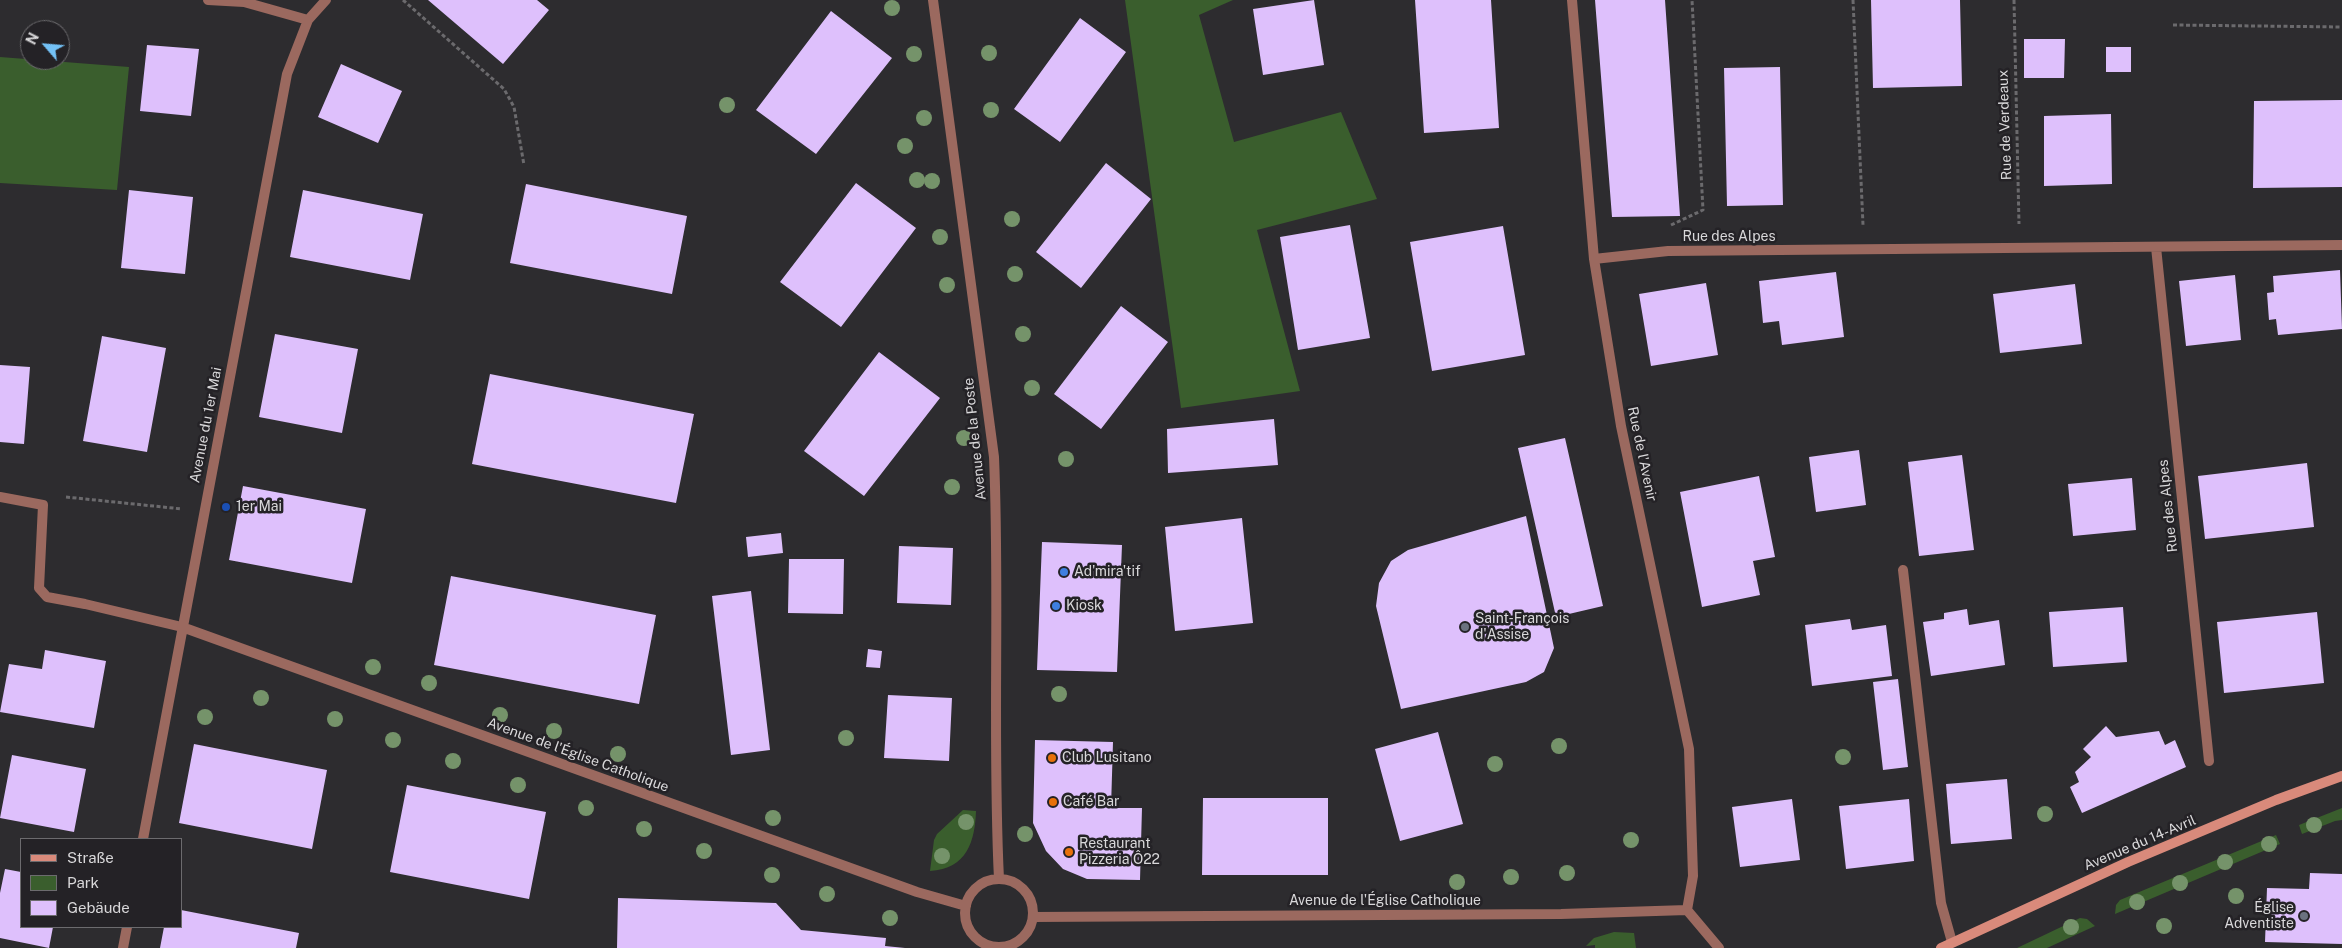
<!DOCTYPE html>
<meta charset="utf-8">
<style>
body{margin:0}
#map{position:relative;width:2342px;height:948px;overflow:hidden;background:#2d2c2f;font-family:"Public Sans",sans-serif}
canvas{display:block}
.legend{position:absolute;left:20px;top:838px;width:162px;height:90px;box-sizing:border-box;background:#242226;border:1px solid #6c6b6e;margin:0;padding:6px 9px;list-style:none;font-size:15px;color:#d9d8da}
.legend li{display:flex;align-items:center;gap:10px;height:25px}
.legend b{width:25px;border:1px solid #6c6b6e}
.north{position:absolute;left:20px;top:20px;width:50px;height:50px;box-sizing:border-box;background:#242226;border:1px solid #6c6b6e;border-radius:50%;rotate:297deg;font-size:14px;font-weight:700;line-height:20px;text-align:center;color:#d9d8da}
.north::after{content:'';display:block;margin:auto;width:18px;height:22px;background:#73c1f6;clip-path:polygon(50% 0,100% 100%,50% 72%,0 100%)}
</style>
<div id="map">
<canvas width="2342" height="948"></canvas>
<ul class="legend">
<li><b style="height:6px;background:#d98a7b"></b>Straße</li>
<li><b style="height:14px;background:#3a5e2d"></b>Park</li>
<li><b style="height:14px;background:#dec0fc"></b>Gebäude</li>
</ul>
<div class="north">N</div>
</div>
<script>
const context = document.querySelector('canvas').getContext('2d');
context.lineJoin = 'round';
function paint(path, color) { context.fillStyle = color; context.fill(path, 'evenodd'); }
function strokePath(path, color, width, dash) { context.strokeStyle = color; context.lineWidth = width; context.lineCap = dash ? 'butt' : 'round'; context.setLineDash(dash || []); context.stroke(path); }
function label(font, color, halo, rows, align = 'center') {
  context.font = font + ' "Public Sans",sans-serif'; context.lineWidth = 5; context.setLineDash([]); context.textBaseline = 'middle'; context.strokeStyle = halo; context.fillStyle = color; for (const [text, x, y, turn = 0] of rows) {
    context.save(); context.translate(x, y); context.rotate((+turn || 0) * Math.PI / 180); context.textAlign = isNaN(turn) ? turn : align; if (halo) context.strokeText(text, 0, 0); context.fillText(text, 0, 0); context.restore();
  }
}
paint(new Path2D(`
 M1125 0H1233L1199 15 1234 142 1341 112 1377 199 1257 230 1300 391 1181 408Z
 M0 57 129 67 117 190 0 183Z
 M2342 808V820L2335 821 2302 834 2299 825Z
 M963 810 976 811C975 841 967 869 930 871L934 840 937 834Z
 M2276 835 2280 844 2115 914 2116 905 2120 900Z
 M2080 918 2087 919 2095 926 2047 948H2017Z
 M1614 932 1634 933 1636 948H1595V945L1586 946 1594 938Z`), '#3a5e2d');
paint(new Path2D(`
 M428 0H537L549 10 503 64Z
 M1314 0 1324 65 1263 75 1253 9Z
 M1415 0H1491L1499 128 1424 133Z
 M1595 0H1665L1680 216 1612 217Z
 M1871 0H1960L1962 86 1873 88Z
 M831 11 892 58 816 154 756 110Z
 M1080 18 1126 52 1060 142 1014 109Z
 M2024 39H2065L2064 78H2024Z
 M147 45 199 49 191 116 140 111Z
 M2106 47H2131V72H2106Z
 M341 64 402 91 378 143 318 117Z
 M1780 67 1783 205 1727 206 1724 68Z
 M2342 100V187L2253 188 2254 101Z
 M2111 114 2112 184 2044 186V116Z
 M1106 163 1151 199 1081 288 1036 252Z
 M856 183 916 228 841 327 780 282Z
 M526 184 687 216 672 294 510 263Z
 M129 190 193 197 185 274 121 268Z
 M303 190 423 214 410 280 290 257Z
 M1350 225 1370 338 1298 350 1280 237Z
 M1503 226 1525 355 1432 371 1410 242Z
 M2340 270 2342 329 2278 335 2276 319 2269 320 2267 293 2274 292 2273 276Z
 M1836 272 1844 337 1782 345 1779 321 1763 323 1759 281Z
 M2235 275 2241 340 2186 346 2179 281Z
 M1706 283 1718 355 1651 366 1639 294Z
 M2075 284 2082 344 2000 353 1993 294Z
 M1121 306 1168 342 1101 429 1054 394Z
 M275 334 358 349 342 433 259 417Z
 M102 336 166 348 147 452 83 441Z
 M879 352 940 398 864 496 804 451Z
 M0 365 30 367 24 444 0 442Z
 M490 374 694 414 676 503 472 464Z
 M1274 419 1278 465 1168 473 1167 429Z
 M1565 438 1603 606 1556 617 1518 448Z
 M1859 450 1866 505 1816 512 1809 457Z
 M1962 455 1974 550 1919 556 1908 462Z
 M2307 463 2314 527 2205 539 2198 476Z
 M1759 476 1775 557 1753 561 1760 595 1702 607 1680 492Z
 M2132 478 2136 530 2073 536 2068 484Z
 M243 486 366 509 352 583 229 560Z
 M1526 516 1554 648 1544 672 1526 682 1401 709 1376 606 1379 583 1391 561 1408 550Z
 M1242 518 1253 623 1175 631 1165 527Z
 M781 533 783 553 748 557 746 537Z
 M1042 542 1122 545 1117 672 1037 670Z
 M899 546 953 548 951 605 897 603Z
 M789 559H844L843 614 788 613Z
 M451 576 656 615 639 704 434 665Z
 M751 591 770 750 731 755 712 596Z
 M2123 607 2127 662 2053 667 2049 612Z
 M1967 609 1969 625 1999 620 2005 665 1931 676 1923 622 1944 619V613Z
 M2317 612 2324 683 2224 693 2217 622Z
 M1850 619 1852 630 1886 625 1892 676 1812 686 1805 625Z
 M868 649 882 651 880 668 866 667Z
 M45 650 106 661 94 728 0 712 9 664 42 669Z
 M1898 679 1908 767 1883 770 1873 682Z
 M888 695 952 698 949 761 884 758Z
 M2106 726 2116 737 2159 731 2165 745 2175 740 2186 767 2082 813 2070 787 2079 782 2075 772 2091 757 2083 749Z
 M1438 732 1463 824 1400 841 1375 749Z
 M1035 740 1113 742 1111 808H1142L1140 880 1087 879 1063 869 1046 851 1033 823Z
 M194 744 327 770 312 849 179 823Z
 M12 755 86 769 74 832 0 818Z
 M2007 779 2012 839 1951 844 1946 784Z
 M407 785 546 812 529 899 390 872Z
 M1203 798H1328V875H1202Z
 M1792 799 1800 860 1740 867 1732 807Z
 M1909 799 1914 861 1846 869 1839 806Z
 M5 869 21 872V927H53L49 948 0 938V893Z
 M2310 873 2342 874V944L2265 942 2267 888 2309 889Z
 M618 898 776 903 801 930 886 938 885 946 905 948H617Z
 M181 910 299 933 296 948H160L164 927H181Z`), '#dec0fc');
strokePath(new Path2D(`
 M403 0 504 89 514 107 524 165
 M1853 0 1863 225
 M2014 0 2019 224
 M2173 25 2342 27
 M1671 225 1703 210 1692 0
 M66 497 182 509`), '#6b6a6d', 3, [4, 2.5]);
strokePath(new Path2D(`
 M0 497 43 505 39 588 47 597 85 604 182 627`), '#9b695f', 10);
strokePath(new Path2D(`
 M208 0 244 2 308 20
 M933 0 994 457C1000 598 992 738 999 879
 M1572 0 1594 259 1621 426 1689 749 1693 876 1687 910
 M2156 247 2209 761
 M1594 259 1668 251 2342 245
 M1903 570 1941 903 1952 942
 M182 627 917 892 966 906
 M143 839 287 74 308 20 326 0
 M965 913a34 34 0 1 1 68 0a34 34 0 1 1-68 0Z
 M1033 917 1561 914 1687 910 1719 948
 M123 948 127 927`), '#9b695f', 10);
strokePath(new Path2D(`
 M1941 948 2128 862 2276 800 2342 776`), '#d98a7b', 10);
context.fillStyle = '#75936a';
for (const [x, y] of [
 [892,8],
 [989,53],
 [914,54],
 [727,105],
 [991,110],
 [924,118],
 [905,146],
 [917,180],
 [932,181],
 [1012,219],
 [940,237],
 [1015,274],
 [947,285],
 [1023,334],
 [1032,388],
 [964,438],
 [1066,459],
 [952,487],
 [373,667],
 [429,683],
 [1059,694],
 [261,698],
 [500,715],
 [205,717],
 [335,719],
 [554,731],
 [846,738],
 [393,740],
 [1559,746],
 [618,754],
 [1843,757],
 [453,761],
 [1495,764],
 [518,785],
 [586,808],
 [2045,814],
 [773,818],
 [966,822],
 [2314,825],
 [644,829],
 [1025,834],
 [1631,840],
 [2269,844],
 [704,851],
 [942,856],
 [2225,862],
 [1567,873],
 [772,875],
 [1511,877],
 [1457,882],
 [2180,883],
 [827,894],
 [2236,896],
 [2137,902],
 [890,918],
 [2164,926],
 [2071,927]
]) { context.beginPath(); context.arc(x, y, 8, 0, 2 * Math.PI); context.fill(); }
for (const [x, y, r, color] of [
 [226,507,5,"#1a4fb4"],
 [1064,572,5,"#3f7fe0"],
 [1056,606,5,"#3f7fe0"],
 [1465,627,5,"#6b7280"],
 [1052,758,5,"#e8710a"],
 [1053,802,5,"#e8710a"],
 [1069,852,5,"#e8710a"],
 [2304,916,5,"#6b7280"]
]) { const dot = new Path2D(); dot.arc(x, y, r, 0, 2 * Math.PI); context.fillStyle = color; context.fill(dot); strokePath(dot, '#242226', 2); }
label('14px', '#d9d8da', '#242226', [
 ["Rue de Verdeaux",2005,125,-92],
 ["Rue des Alpes",1729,237],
 ["Avenue du 1er Mai",206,425,-79],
 ["Avenue de la Poste",975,439,-96],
 ["Rue de l'Avenir",1642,454,78],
 ["Rue des Alpes",2168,506,-96],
 ["Avenue de l'Église Catholique",578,755,20],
 ["Avenue du 14-Avril",2140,843,-23],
 ["Avenue de l'Église Catholique",1385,901]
]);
label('14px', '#d9d8da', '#242226', [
 ["1er Mai",236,507],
 ["Ad'mira'tif",1074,572],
 ["Kiosk",1066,606],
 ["Saint-François",1475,619],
 ["d'Assise",1475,635],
 ["Club Lusitano",1062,758],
 ["Café Bar",1063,802],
 ["Restaurant",1079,844],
 ["Pizzeria Ô22",1079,860],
 ["Église",2294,908,"right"],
 ["Adventiste",2294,924,"right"]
], 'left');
</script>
